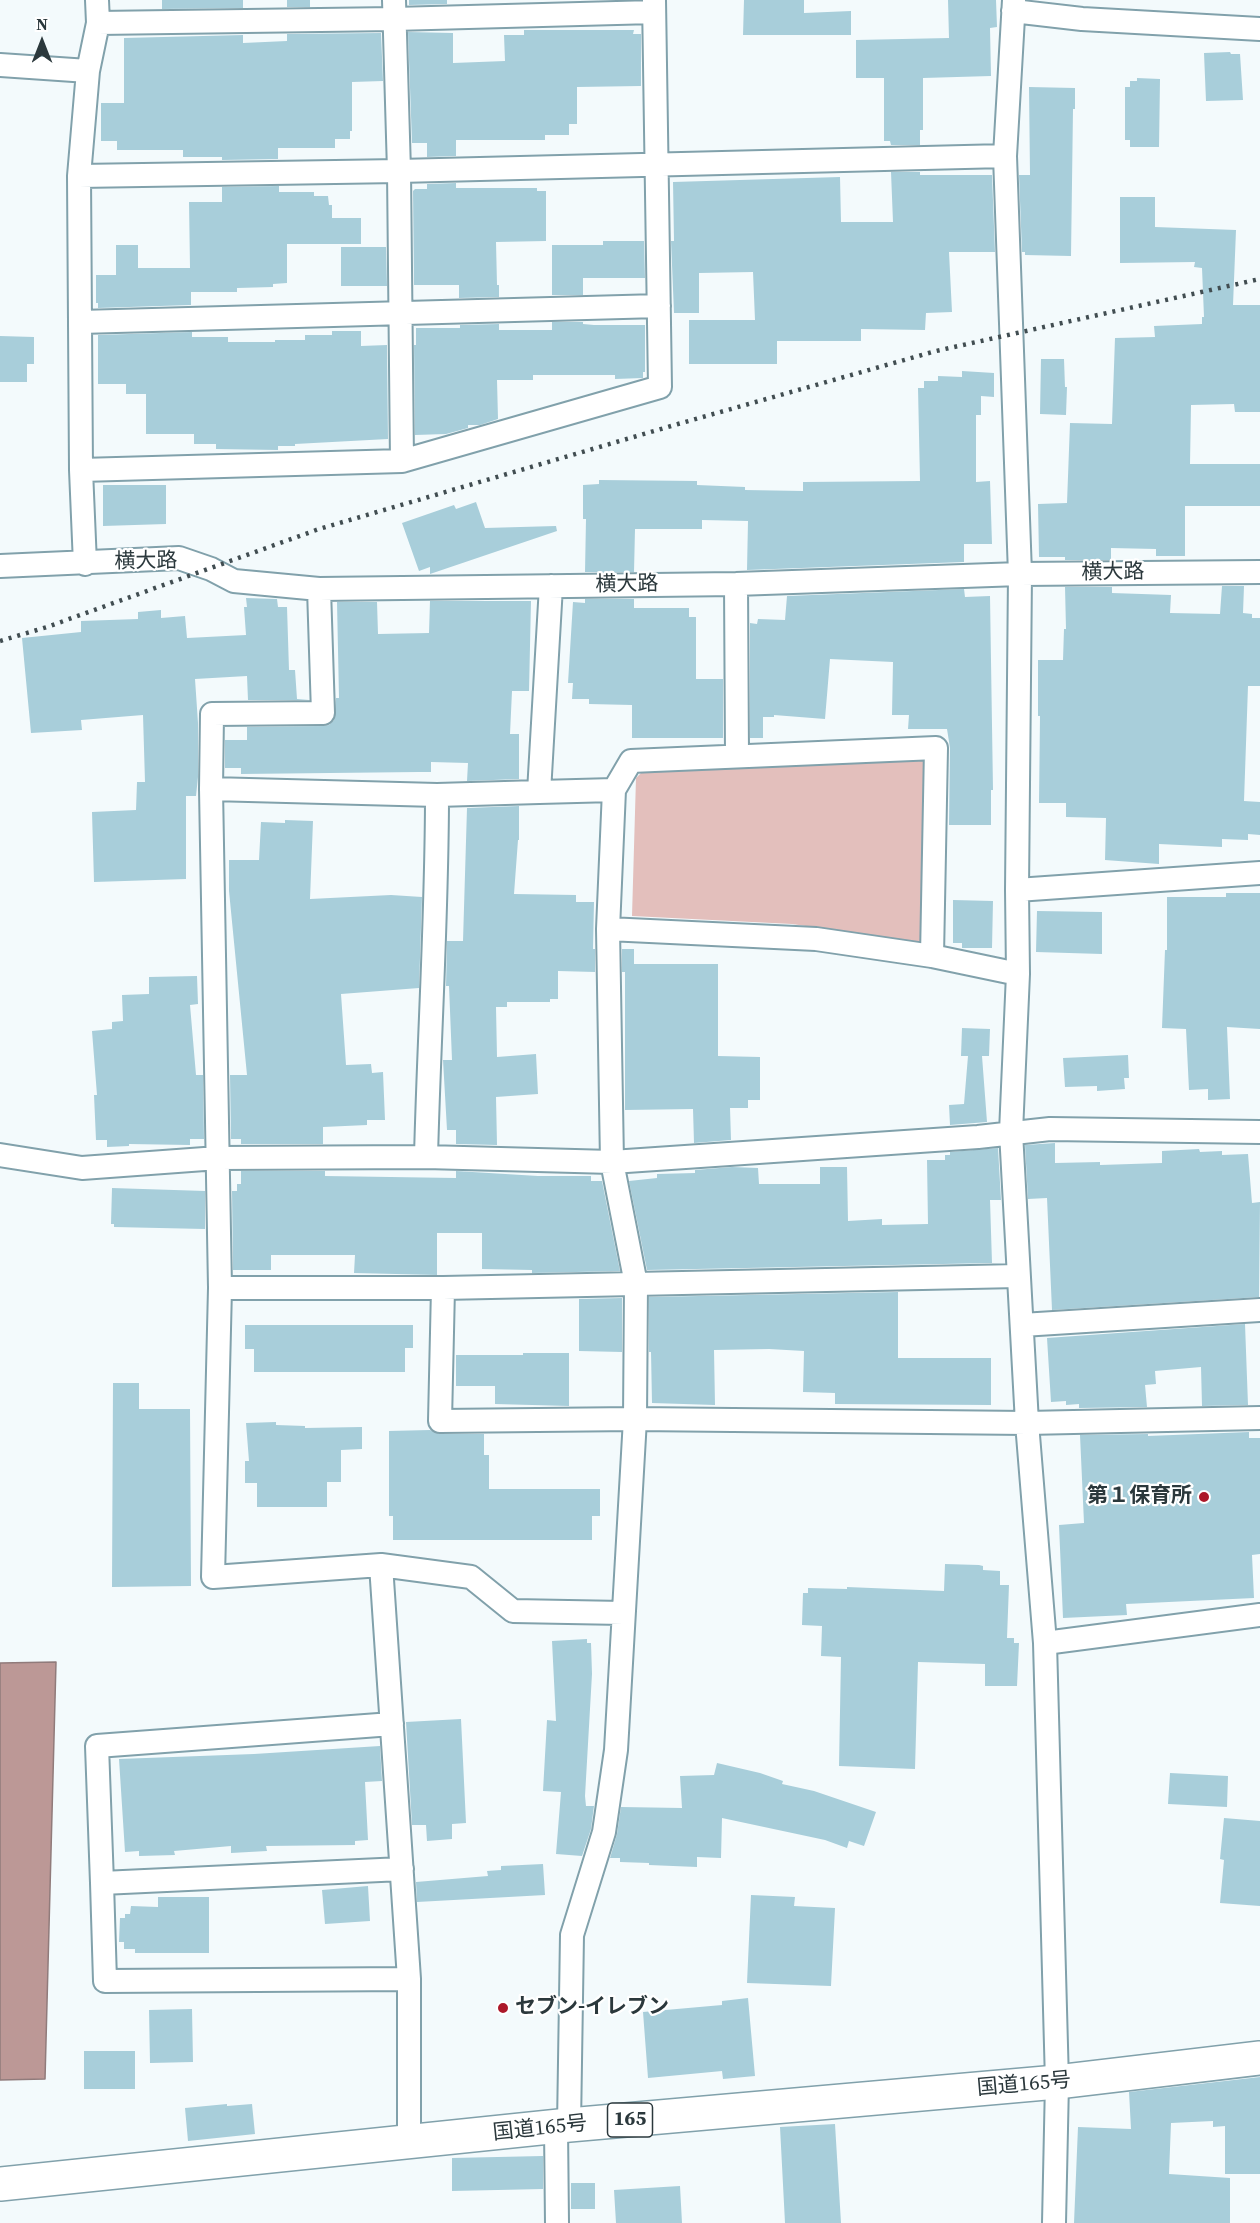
<!DOCTYPE html>
<meta charset="utf-8">
<style>
body{margin:0}
#map{position:relative;width:1260px;height:2223px;overflow:hidden;background:#f3fafc;font-family:"Source Serif 4",serif}
canvas{display:block}
.north{position:absolute;left:12px;top:12px;width:60px;height:60px;-webkit-text-stroke:4px #fff;paint-order:stroke;rotate:0deg;font-size:16px;font-weight:700;line-height:24px;text-align:center;color:#2b383c}
.north::after{content:'';display:block;margin:auto;width:21px;height:27px;background:#2b383c;clip-path:polygon(50% 0,100% 100%,50% 72%,0 100%)}
</style>
<div id="map">
<canvas width="1260" height="2223"></canvas>
<div class="north">N</div>
</div>
<script>
const context = document.querySelector('canvas').getContext('2d');
context.lineJoin = 'round';
function paint(path, color) { context.fillStyle = color; context.fill(path, 'evenodd'); }
function strokePath(path, color, width, dash) { context.strokeStyle = color; context.lineWidth = width; context.lineCap = dash ? 'butt' : 'round'; context.setLineDash(dash || []); context.stroke(path); }
function label(font, color, halo, rows, align = 'center') {
  context.font = font + ' "Source Serif 4","Noto Sans JP",serif'; context.lineWidth = 4.5; context.setLineDash([]); context.textBaseline = 'middle'; context.strokeStyle = halo; context.fillStyle = color; for (const [text, x, y, turn = 0] of rows) {
    context.save(); context.translate(x, y); context.rotate((+turn || 0) * Math.PI / 180); context.textAlign = isNaN(turn) ? turn : align; if (halo) context.strokeText(text, 0, 0); context.fillText(text, 0, 0); context.restore();
  }
}
paint(new Path2D(`
 M917 756 926 760 923 943 792 924 632 916 636 778 643 771Z`), '#e3bfbc');
const water = new Path2D(`
 M56 1662 45 2079 0 2080V1663Z`);
paint(water, '#bc9896');
strokePath(water, '#907b7b', 1.5);
paint(new Path2D(`
 M162 0H243V8L162 9Z
 M287 0H310V7H287Z
 M409 0H447V4L409 5Z
 M744 0H804V13L851 11V35H743Z
 M948 0H996L997 27 990 28 991 76 923 78V130H920V145H891L890 141H884V78H856V40L949 38Z
 M524 30H634L633 34H641V86L577 87V124H569V135H545V140H456V156L427 157V143H412L408 32 453 33V63L505 61 504 35H524Z
 M381 33 383 81 352 82V131H350V139H335V148H278V159L222 160V157H183V150H117V141H101V103H124V38L243 35V43L287 41V34Z
 M1230 52 1231 54H1240L1243 100 1206 101 1204 53Z
 M1137 78 1160 79 1159 147H1130V140H1125V87H1130V81H1137Z
 M1029 87 1075 88V109H1073L1071 256 1025 255V252H1022L1019 175H1030Z
 M891 172H920V175H992L995 252H949L952 312 926 313 925 330 861 329V341H777V364H689V320H755L753 272 699 273V313H674L671 241H674L673 182 840 177 841 222H893Z
 M456 183V188H537V191H546V241L496 242 497 285H499V297L459 298V285H414L413 191 415 189H427V184Z
 M279 186V192H314V196H328L329 205H332V218H361V244H287V283L273 284V287L237 288V292H191V305L98 308V303H96V275H116V245H138V268H190L189 202H222V187Z
 M1120 197H1155V227L1236 230 1233 305H1260V412H1235L1234 404 1191 405 1190 464H1260V506H1185V556H1156V549L1111 548V560H1065V557H1039L1038 504 1067 503 1070 423 1112 424 1115 338 1155 337 1154 326 1202 324V317H1204L1202 268 1194 267 1195 262 1120 263Z
 M603 241H644L645 278H583V295H552V245H603Z
 M341 247H386L387 286H341Z
 M552 322H583V324L594 325H645V372H643V378L615 379V375H533V380H497L498 419 480 425H468V428L446 434 415 435 414 345H416V328H460V325L499 324V330H552Z
 M332 331H361V346L387 345 388 439 295 444V446H278V450L216 449V444H194V434H146V394H126V384H98V335L192 332V337H228V342H275V340H305V335H332Z
 M0 336 34 337V364H27V382H0Z
 M1041 359H1064L1065 387H1067L1066 415 1040 414Z
 M962 371 994 373V397L981 396V415H976V482L990 481 992 544H964V562L747 570 748 521 702 520V529H635L634 572H585L586 519H583V485L599 484V480L697 481V485L745 487V490L803 491V482L920 481 918 388H924V381H938V376L962 377Z
 M103 485H166V524L103 526Z
 M476 502 485 528 556 526 557 531 430 574V567L419 571 402 523 454 505 456 509Z
 M1222 586H1244L1243 613 1252 614V618H1260V686H1248L1244 801 1260 802V835L1248 834V840L1222 839V847L1159 844V864L1105 860 1106 818 1066 817V803H1039L1040 716H1038V660H1063L1064 629H1066L1065 587H1112V593L1171 595 1170 613 1220 614Z
 M964 589 965 597 990 596 993 790H991V825H949L950 748 947 729H908L909 715H892L893 662 830 659 825 719 774 715V717H763V738H750V623L757 624 758 619 785 620 787 596Z
 M246 598 277 599 278 607H287L289 670H295L297 699 309 700H248L247 676 195 679 198 723V777L196 796H186V879L94 882 92 812 136 810 137 782H145L143 715 81 720 82 730 31 733 22 638 81 632V621L138 619V612L161 610V618L185 616 187 638 246 635 244 607H247Z
 M585 599H634V608H689V617H696V679H723V738H632V705L589 704V699H572L573 683H568L573 602 585 603Z
 M430 601H531L529 691H512L510 734H519V779L467 781 468 763 431 762V772H419L241 774V768H225V740H247V727L323 726 329 725 334 720 336 698H339L337 602H377L378 634 429 633Z
 M519 806V840H518L514 894 576 895V902H594L593 949H595V972L558 971V999H550V1002H507V1007H496L497 1057 536 1054 538 1094 496 1097 497 1145 456 1144V1130H447L443 1060H452L449 986H446L447 941H463L467 808Z
 M285 820 313 821 310 899 391 895 422 897 419 988 341 994 346 1065 371 1064 372 1073 383 1072 385 1120H367V1125L323 1127V1144H241V1139H231L230 1075H247L229 891V860H259L261 822 285 823Z
 M1226 893H1260V1029L1227 1027 1230 1099 1208 1100V1089L1189 1090 1186 1029 1162 1028 1165 950H1167V897H1226Z
 M953 900 993 901 992 948H962V943H953Z
 M1037 911 1102 912V954L1036 952Z
 M622 949H634V964H718V1056L760 1057V1100H748V1108H730L731 1140 694 1143 693 1109 625 1110V972H622Z
 M197 976 198 1004 190 1005 196 1075H203L204 1139H190V1145L129 1144V1146L107 1147V1140H96L94 1095H97L92 1031 112 1029V1022L123 1021 122 995 149 994V977Z
 M962 1028 990 1029 989 1056H982L987 1122 950 1125 949 1105 964 1104 968 1056H961Z
 M1128 1055 1129 1078H1124L1125 1089 1097 1091V1086L1065 1087 1063 1058Z
 M1055 1143V1163L1100 1162V1165L1162 1163V1151L1199 1149 1200 1152 1222 1151V1155L1248 1154 1252 1203 1260 1202 1259 1297 1052 1310 1047 1198 1028 1199 1025 1145Z
 M998 1148 1001 1200H990L992 1263 647 1270 629 1181 657 1178V1174L695 1173V1170L732 1167 758 1168 759 1184H820V1167H847L848 1221 882 1219V1225L928 1224 927 1160H945V1155H950V1152Z
 M241 1171H325V1176L456 1178V1171L538 1176H591V1181H602L620 1271 532 1273V1270L482 1269V1233H437V1275L354 1273 355 1255H271V1270H233L232 1191H237V1184H241Z
 M112 1188 205 1191V1229L114 1227V1224H111Z
 M898 1292V1358H991V1405L835 1404V1393L803 1392 804 1351 769 1349 714 1350 715 1405 652 1403 651 1352H649V1297Z
 M622 1298V1352L579 1351V1299Z
 M1245 1324 1248 1405 1202 1406 1201 1367 1155 1371 1156 1384 1145 1385 1147 1407 1079 1408V1404L1066 1405V1401L1051 1402 1047 1338Z
 M245 1325H413V1348H405V1372H254V1349H245Z
 M523 1353H569V1406L495 1404V1386H456V1355H523Z
 M113 1383H139V1409H190L191 1586 112 1587Z
 M276 1422V1425L305 1426V1428L362 1427V1449L341 1450V1482H327V1507H257V1483H245V1461H249L246 1423Z
 M430 1430 440 1434H484V1455H489V1489H600V1516H592V1540H393V1516H389V1431Z
 M1249 1432V1438H1260V1554L1252 1555 1254 1598 1126 1604 1127 1615 1063 1618 1059 1525 1084 1523 1080 1435 1148 1434V1436Z
 M945 1564 979 1565 983 1566V1570L1000 1571V1585H1009L1007 1638H1014V1643H1019L1017 1686H985V1664L918 1662 915 1769 839 1766 841 1657 821 1656 822 1626 802 1625 803 1593H808V1588L847 1589V1587L944 1591Z
 M587 1639V1643H591L592 1674 585 1796 586 1806H594L591 1829 582 1856 556 1854 561 1792 543 1791 547 1720 556 1721 552 1641Z
 M461 1719 466 1823 452 1824V1839L427 1841 426 1825H412L406 1722Z
 M380 1746 382 1781 365 1782 368 1840 355 1841V1845L266 1846 267 1851 231 1853V1846L174 1851 175 1855 139 1856V1851L125 1852 119 1759 254 1754Z
 M717 1763 760 1773 783 1781 782 1784 814 1791 876 1812 864 1846 849 1841 847 1848 825 1840 722 1818 721 1858 697 1857V1867L649 1865V1863L620 1862V1858H610L617 1834 621 1807 682 1808 680 1776 714 1775Z
 M1170 1773 1228 1776 1227 1807 1168 1804Z
 M1224 1818 1260 1821V1906L1220 1903 1224 1860 1220 1859Z
 M543 1864 545 1895 417 1902 416 1882 488 1876 487 1871 501 1870V1866Z
 M368 1886 370 1921 325 1924 322 1890Z
 M751 1895 795 1897 794 1906 835 1908 831 1986 747 1983Z
 M158 1897H209V1953H135V1949H124V1942H119L120 1918H125V1914H130L131 1906 158 1907Z
 M748 1998 755 2076 723 2079 722 2071 648 2078 643 2012 722 2005V2001Z
 M192 2009 193 2062 150 2063 149 2010Z
 M84 2051H135V2089H84Z
 M1260 2077V2174H1225V2126L1213 2127V2121L1171 2123 1169 2174 1230 2178V2223H1074L1078 2127 1131 2129 1129 2092Z
 M227 2104V2106L252 2104 255 2134 188 2141 185 2108Z
 M835 2124 841 2223H785L780 2127Z
 M543 2156V2189L452 2191V2158Z
 M571 2183H595V2209H571Z
 M680 2186 682 2223H616L614 2190Z`), '#a8ceda');
const street = new Path2D(`
 M97 0 98 23 88 71 79 176 81 470 402 461 660 387 654 0
 M394 0 399 171 402 461
 M1014 0 1005 156 1020 574 1017 890 1018 974 1011 1132 1027 1423 1045 1643 1057 2082 1054 2223
 M1013 11 1082 19 1260 29
 M98 23 394 19 654 12
 M0 65 88 71
 M79 176 399 171 1005 156
 M80 322 659 306
 M81 470 85 564
 M0 566 179 558 211 569 234 581 319 589 736 584 1020 574 1260 572
 M736 584 737 755
 M319 589 323 713 212 714 211 789 220 1288 213 1577 381 1565 471 1577 513 1611 623 1613
 M211 789 437 795
 M614 790 631 761 936 748 932 956
 M1017 890 1260 873
 M608 929 816 939 932 956 1018 974
 M0 1155 82 1168 218 1158 426 1157 612 1162 978 1137 1050 1129 1260 1132
 M426 1157C429 1037 437 916 437 795L539 792
 M220 1288H443L1018 1276
 M443 1288 440 1421 635 1419 636 1284 612 1162 608 929 614 790 539 792 551 586
 M1022 1325 1260 1310
 M381 1565 409 1979V2143
 M1045 1643 1260 1615
 M402 1869 102 1883 105 1981 409 1979
 M102 1883 97 1746 392 1724
 M569 2125 572 1935 604 1832 616 1750 635 1419 1027 1423 1260 1418
 M556 2128 557 2223`);
const highway = new Path2D(`
 M0 2184 569 2125 1057 2082 1260 2058`);
strokePath(street, '#81a1ab', 26);
strokePath(highway, '#81a1ab', 36);
strokePath(street, '#fff', 22);
strokePath(highway, '#fff', 33);
strokePath(new Path2D(`
 M0 641 47 627 319 529 678 424 936 351 1260 279`), '#414d51', 4.5, [3, 6]);
for (const [x, y, r, color] of [
 [1204,1497,6,"#ac1829"],
 [503,2008,6,"#ac1829"]
]) { const dot = new Path2D(); dot.arc(x, y, r, 0, 2 * Math.PI); context.fillStyle = color; context.fill(dot); strokePath(dot, '#fff', 2); }
for (const [x, y, w] of [
 [630,2120,45]
]) { const box = new Path2D(); box.roundRect(x - w / 2, y - 17, w, 34, 4.5); context.fillStyle = '#fff'; context.fill(box); strokePath(box, '#2b383c', 1.5); }
label('bold 20px', '#2b383c', null, [
 ["165",630,2120]
]);
label('21px', '#2b383c', '#fff', [
 ["横大路",146,562,-1],
 ["横大路",1113,573,-1],
 ["横大路",627,585,-1],
 ["国道165号",1024,2085,-5],
 ["国道165号",540,2129,-6]
]);
label('bold 21px', '#2b383c', '#fff', [
 ["第１保育所",1192,1497],
 ["セブン-イレブン",515,2008,"left"]
], 'right');
</script>
